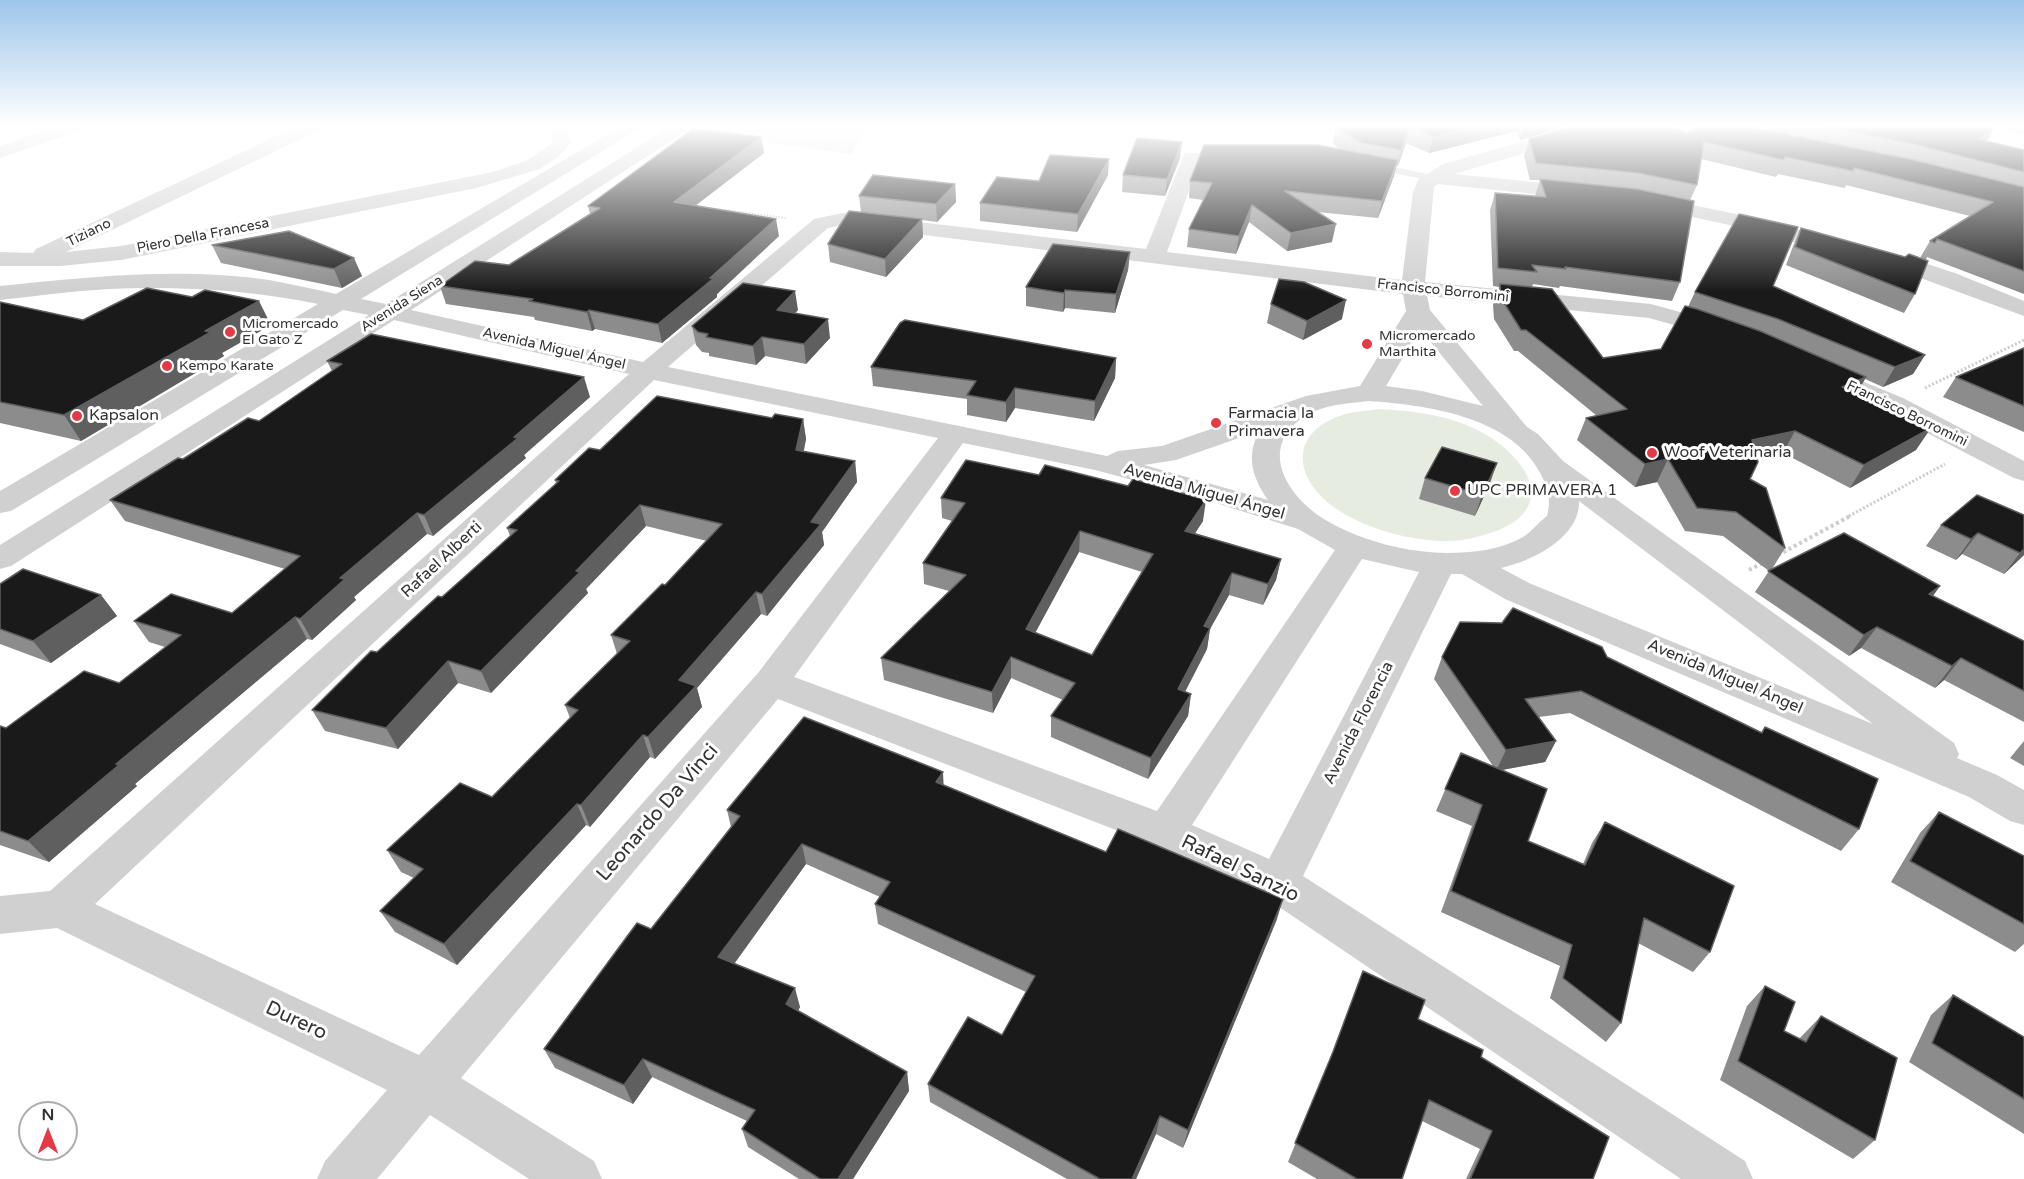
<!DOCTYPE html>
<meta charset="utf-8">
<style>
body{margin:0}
#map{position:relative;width:2024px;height:1179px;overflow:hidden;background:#fff;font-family:"Varela Round",sans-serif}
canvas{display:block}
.north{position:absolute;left:18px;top:1101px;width:60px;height:60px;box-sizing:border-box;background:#fff;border:2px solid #adadad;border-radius:50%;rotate:0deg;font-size:16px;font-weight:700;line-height:24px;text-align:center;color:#333}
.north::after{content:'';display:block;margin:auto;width:21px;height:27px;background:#e63946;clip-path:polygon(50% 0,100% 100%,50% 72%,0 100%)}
</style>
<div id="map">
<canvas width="2024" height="1179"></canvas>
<div class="north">N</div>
</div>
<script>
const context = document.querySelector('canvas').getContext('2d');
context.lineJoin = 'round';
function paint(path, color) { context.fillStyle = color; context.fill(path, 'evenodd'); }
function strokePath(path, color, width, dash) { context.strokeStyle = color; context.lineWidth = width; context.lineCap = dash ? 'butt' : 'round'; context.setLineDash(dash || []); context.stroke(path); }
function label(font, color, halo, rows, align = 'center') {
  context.font = font + ' "Varela Round",sans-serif'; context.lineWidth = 6; context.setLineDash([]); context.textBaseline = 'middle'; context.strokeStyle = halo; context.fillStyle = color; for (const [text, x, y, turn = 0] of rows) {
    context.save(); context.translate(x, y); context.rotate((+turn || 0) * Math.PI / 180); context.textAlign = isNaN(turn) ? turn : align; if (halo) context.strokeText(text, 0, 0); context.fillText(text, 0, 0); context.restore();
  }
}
paint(new Path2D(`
 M705 127H869L852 154 695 133Z
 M1378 409C1414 411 1451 415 1483 433 1509 447 1550 485 1522 515 1509 529 1490 533 1473 538 1431 549 1354 529 1323 498 1289 464 1299 427 1346 414 1356 411 1367 411 1378 409Z`), '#e6ecdf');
strokePath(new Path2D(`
 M716 209 786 218`), '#cdcdcd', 2, [1.5, 1.5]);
strokePath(new Path2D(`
 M1925 388 2024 340
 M1849 516 1945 464`), '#cdcdcd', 3, [2, 2]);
strokePath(new Path2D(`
 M1778 555 1852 515
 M1749 570 1763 563`), '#cdcdcd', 4, [3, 3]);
paint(new Path2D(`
 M1373 163 1433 175 1438 178 1433 181 1369 168V164Z`), '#d0d0d0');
paint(new Path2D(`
 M55 127H82L79 131 0 158V146Z
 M296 127H320L317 131 66 252 121 246 493 172 526 161 552 143 551 132 557 127 566 128 570 144 559 156 540 169 476 188 121 260 60 266H0V252L33 253 36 249Z
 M620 127H642L361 299 386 304 670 127H692L411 310 643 362 814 219 843 213 1146 249 1183 157 1185 153H1199L1201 157 1167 252 1402 280 1413 192 1418 180 1443 164 1573 127H1603L1600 131 1454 174 1583 187 1590 189 1593 193 1590 197 1583 199 1438 184 1434 187 1425 282 1651 304 1730 326 1733 331 1730 336 1721 338 1649 318 1427 296 1430 310 1527 427 1538 434 1563 461 1954 743 1959 754 1957 758 1997 775 2024 790V825L2010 821 1969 797 1505 599 1462 574H1451L1303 876 1745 1161 1753 1179H1681L1263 896 1152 844 778 699 461 1078 594 1161 602 1179H529L430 1115 377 1179H317L325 1161 387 1090 57 928 0 934V896L50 891 629 374 394 320 11 566 0 569V545L369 315 343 310 11 511 0 513V491L318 304C249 290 180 286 109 289 73 291 36 296 0 300V286C89 277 180 267 269 280 291 284 314 289 336 294ZM843 225 1403 294 1406 311 1360 386 1306 396 1162 446 1118 451 1107 456 668 367 828 228ZM1420 329 1483 406 1422 391 1386 386ZM654 380 938 438 758 673 419 1055 95 904ZM1369 401C1425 405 1509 416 1539 471 1547 485 1552 499 1547 516 1539 522 1531 532 1523 537 1500 550 1473 553 1447 553 1406 552 1365 542 1329 522 1283 496 1253 440 1315 411 1332 404 1351 403 1369 401ZM1259 431C1246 456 1252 477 1268 500L1144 465 1176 460ZM963 443 1095 470 1200 498 1298 529 1335 550 1157 811 794 677ZM1579 501 1873 724 1529 583 1501 568C1532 561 1580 538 1579 501ZM1362 559 1419 572 1269 859 1192 825Z
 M1649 196 1736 214 1912 259 1955 273 2024 301V316L1896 269 1734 226 1642 206 1639 202 1642 198Z
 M1818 363 1903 398 2024 461V481L2014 478 1883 410 1809 376 1805 371 1809 366Z`), '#d0d0d0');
paint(new Path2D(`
 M2005 127H2024V135L2008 131Z`), '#ababab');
paint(new Path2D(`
 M1340 127H1564L1520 140 1517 131 1429 153 1406 143 1398 166H1396L1394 176 1378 218 1317 212 1332 242 1287 251 1249 222 1236 254 1187 247 1189 229 1203 200 1189 198 1190 181 1342 150 1333 144 1336 128Z
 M1696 127H1757L1756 129 1768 131 1770 127H1992L1994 128 1987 141 2024 150V294L1927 257 1915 294 1904 313 1786 265 1793 246 1801 228 1905 257 1920 258 1930 241 1970 216 1846 185 1845 188 1778 174 1776 177 1701 159 1697 185 1690 200 1680 282 1672 301 1560 286 1559 288 1533 284 1532 287 1603 358 1661 349 1688 307 1695 292 1773 286 1925 355 1913 374 1883 387 1865 379 1856 394 1916 450 1850 488 1783 453 1757 459 1750 479 1785 548 1772 569 1940 586 1933 596 2024 641V722L1944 680 1935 688 1861 648 1849 656 1755 592 1769 571 1723 536 1685 531 1657 482 1635 487 1577 440 1586 418 1597 416 1518 351H1514L1494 319 1493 305 1499 287 1493 286 1490 210 1495 193 1535 196 1540 180H1530L1524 156 1529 139 1687 133Z
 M761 137 764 153 696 205 779 236 717 294V297L662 343 595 329 592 331 535 320 534 317 446 304 440 286 509 265 590 214 588 206Z
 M1180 158 1165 196 1122 192 1123 175Z
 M1108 175 1077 232 980 221V203L1039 181Z
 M955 184 956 202 937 222 922 220 923 237 886 277 830 262 828 244 861 212 859 196Z
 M289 231 362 276 342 288 221 263 212 245Z
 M1130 252 1128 270 1115 313 1065 308 1063 312 1026 306V287Z
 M0 302 83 320 271 325 222 353 224 356 81 441 0 423Z
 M1271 304 1342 319 1303 340 1267 323Z
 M798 310 795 313 830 338 806 364 765 356 756 365 709 356V353L702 352 696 345 692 326Z
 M2024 348V432L1943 397 1956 377Z
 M1116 358 1115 378 1094 421 1015 408 1006 422 967 415V399L873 386 871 367Z
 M327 361 590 397 524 455 526 458 433 536 427 534 354 597 356 600 312 640 307 639 228 705 135 784 137 786 49 862 0 845V726L6 728 119 683 165 647 149 642 134 621 232 613 285 569 125 521 110 500 259 421 332 371Z
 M772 418 803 419 806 439 804 451 855 461 857 482 822 532 824 545 767 616 761 614 697 688 702 707 655 759 650 757 590 827 586 825 457 965 395 932 380 911 414 878 401 872 387 850 492 797 570 718 565 705 617 654 611 635 665 585 707 541 646 526 586 589 588 593 491 693 458 683 398 749 325 731 312 710 377 652 442 597 510 536 507 528 556 484 555 480 600 450Z
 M1425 478 1490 483 1475 516 1419 499Z
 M1977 495 2024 555 2004 574 1962 554 1956 560 1926 546 1941 525Z
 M941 498 1203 521 1195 533 1281 559 1276 580 1263 605 1229 595 1210 629 1207 649 1185 692 1191 694 1188 716 1148 779 1051 737V716L1063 700 1011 678 993 713 884 680 881 658 949 591 924 584 923 563 952 521 942 518ZM1079 552 1142 572 1092 655 1035 632Z
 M0 584 101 595 117 616 51 663 0 644Z
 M1442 657H1607L1761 732 1765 727 1859 829 1841 851 1570 713 1539 717 1556 741 1545 762 1502 770 1528 841 1583 864 1592 843 1605 822 1710 952 1693 972 1638 943 1621 1023 1606 1042 1550 998 1560 966 1441 912 1472 826 1436 811 1461 753 1493 766 1434 679Z
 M2024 741V766L2010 758Z
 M944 785 1106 852 1277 919 1183 1148 1156 1134 1136 1179H1067L930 1102 928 1084 1002 1035 1026 992 878 924 875 904 880 897 806 864 735 963 800 1007 798 1011 907 1072 909 1091 853 1179H799L748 1147 742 1129 747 1121 652 1077 633 1104 555 1068 544 1049 651 929 731 827 727 810Z
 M1939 812 2024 856V944L2015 952 1891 882 1920 833Z
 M1363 971 1418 1019 1481 1057 1593 1179H1466L1480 1149 1422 1121 1402 1179H1317L1288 1162 1326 1069Z
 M1765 986 1784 1031 1799 1039 1821 1016 1875 1140 1853 1159 1720 1080 1747 1006Z
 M1953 995 2024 1037V1134L1909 1062 1931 1015Z`), '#8c8c8c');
paint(new Path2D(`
 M1410 127 1406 143 1398 166 1401 150Z
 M1471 127H1518L1517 131 1429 153 1433 137Z
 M1523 127H1564L1520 140Z
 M1994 128 1985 144 1978 139Z
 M761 137 764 153 678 219 674 202Z
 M1182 142 1180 158 1165 196 1167 179Z
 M1109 159 1108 175 1077 232 1078 214Z
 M1398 160 1394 176 1378 218 1382 201Z
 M955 184 956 202 937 222 936 204Z
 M1252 205 1249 222 1236 254 1239 236Z
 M776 219 779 236 717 294V297L662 343 658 324Z
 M922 219 923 237 886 277 885 259Z
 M1336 224 1332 242 1287 251 1291 233Z
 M1130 252 1128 270 1115 313 1116 294Z
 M354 258 362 276 342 288 334 269Z
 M1065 290V308L1063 312 1064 293Z
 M795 291 798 310 780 329 777 310Z
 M1346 300 1342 319 1303 340 1307 321Z
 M259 301 271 325 222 353 224 356 81 441 64 415 205 331Z
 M589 310 595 329 592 331 587 312Z
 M828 319 830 338 806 364 804 344Z
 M762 337 765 356 756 365 753 346Z
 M1925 355 1913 374 1883 387 1895 367Z
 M1116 358 1115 378 1094 421 1095 401Z
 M584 377 590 397 524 455 526 458 433 536 424 515Z
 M1866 377 1854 399 1842 387Z
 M1015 388V408L1006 422V402Z
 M803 419 806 439 799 470 796 450Z
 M1931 428 1916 450 1850 488 1864 465Z
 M1795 431 1783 453 1740 463 1752 440Z
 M1668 459 1657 482 1635 487 1645 464Z
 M855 461 857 482 822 532 824 545 767 616 762 594 811 522Z
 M1497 463 1490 483 1475 516 1482 495Z
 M1206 500 1203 521 1183 552 1185 531Z
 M640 505 646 526 586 589 588 593 491 693 481 671Z
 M417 513 427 534 354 597 356 600 312 640 300 619 340 578Z
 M1080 531 1079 552 1026 650V629Z
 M1978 533 1962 554 1956 560 1971 539Z
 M2024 549V555L2004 574 2020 553Z
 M1281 559 1276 580 1263 605 1268 584Z
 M1232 573 1229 595 1210 629 1207 649 1175 711 1178 689 1204 626Z
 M1940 586 1924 608 1929 594Z
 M756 592 761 614 697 688 702 707 655 759 648 737 679 680Z
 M101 595 117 616 51 663 33 641Z
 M295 617 307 639 135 784 137 786 49 862 28 841 116 764Z
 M1877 627 1861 648 1849 656 1864 635Z
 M1011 657V678L993 713 992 692Z
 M1961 658 1944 680 1935 688 1952 666Z
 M448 661 458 683 398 749 386 728Z
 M1191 694 1188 716 1148 779 1151 758Z
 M643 735 650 757 590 827 581 805Z
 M1556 741 1545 762 1496 771 1506 750Z
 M943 772 944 793 936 782Z
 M577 804 586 825 457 965 444 944Z
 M802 844 806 864 725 976 718 957Z
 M1283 899 1277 919 1183 1148 1188 1130Z
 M795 988 800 1007 791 1023 786 1004Z
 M643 1059 652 1077 633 1104 624 1085Z
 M907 1072 909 1091 853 1179H838Z
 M1160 1116 1156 1134 1136 1179H1132Z`), '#5f5f5f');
const building = new Path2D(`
 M1340 127H1410L1401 150 1361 143 1336 128Z
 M1412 127H1471L1433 137Z
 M1571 127H1671L1687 133 1696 127H1750L1910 159 2024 187V271L1937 239 1935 243 1930 241 1993 202 1854 168 1853 171 1785 157 1784 160 1704 142 1697 185 1638 173 1536 163 1529 139Z
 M1827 127H1992L1994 128 1978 139 2024 150V172L1913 144Z
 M693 129 761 137 674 202 776 219 710 278H714L658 324 589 310 587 312 529 301 533 299 440 286 475 261 509 265 600 208 588 206Z
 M1137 138 1182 142 1167 179 1123 175Z
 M1204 145H1318L1398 160 1382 201 1285 191 1336 224 1291 233 1252 205 1239 236 1189 229 1212 183 1190 181Z
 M1050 155 1109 159 1078 214 980 203 997 177 1039 181Z
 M873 175 955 184 936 204 859 196Z
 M1540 179 1637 189 1694 201 1680 282 1565 267 1566 269 1532 265 1537 272 1498 268 1495 193 1546 197Z
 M849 211 922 219 885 259 828 244Z
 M1739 214 1798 227 1773 286 1925 355 1895 367 1778 319 1695 292Z
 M1801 228 1905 257 1909 254 1928 261 1915 294 1795 247Z
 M289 231 354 258 334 269 212 245Z
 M1053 244 1130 252 1116 294 1065 290 1064 293 1026 287Z
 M1279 279 1304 282 1346 300 1307 321 1271 304Z
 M743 283 795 291 777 310 828 319 804 344 762 337 753 346 706 337 708 334 698 332 692 326Z
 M1500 284 1552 289 1603 358 1661 349 1685 306 1697 309 1760 331 1866 377 1842 387 1931 428 1864 465 1795 431 1752 440 1758 462 1750 479 1766 488 1785 548 1736 512 1697 508 1668 459 1645 464 1586 418 1627 409 1526 330H1521L1501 298Z
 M147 288 192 297 205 290 259 301 205 331 211 332 64 415 0 402V302L83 320Z
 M905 320 1116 358 1095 401 1015 388 1006 402 967 395 976 381 871 367 900 323Z
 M371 334 584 377 514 437 518 438 424 515 417 513 340 578 345 579 300 619 295 617 213 684 116 764 119 765 28 841 0 831V726L6 728 84 671 119 683 181 635 134 621 171 594 232 613 300 556 110 500 178 458 183 459 248 418 259 421 342 364 327 361Z
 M2024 348V406L1956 377Z
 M657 396 772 418 775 414 803 419 796 450 855 461 811 522 821 524 762 594 756 592 679 680 696 686 648 737 643 735 581 805 577 804 444 944 380 911 423 869 387 850 460 783 492 797 578 710 565 705 630 641 611 635 662 584 665 585 722 524 640 505 576 571 580 572 481 671 448 661 386 728 312 710 371 651 377 652 438 596 442 597 517 530 507 528 559 481 555 480 589 448 600 450Z
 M1442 447 1497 463 1482 495 1425 478Z
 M966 460 1039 475 1045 465 1128 486 1133 479 1206 500 1185 531 1281 559 1268 584 1232 573 1204 626 1210 628 1178 689 1191 694 1151 758 1051 716 1075 683 1011 657 992 692 881 658 966 575 923 563 965 503 941 498ZM1080 531 1153 554 1092 655 1026 629Z
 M1977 495 2024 515V549L2020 553 1978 533 1971 539 1941 525Z
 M1844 533 1940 586 1929 594 2024 641V691L1961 658 1952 666 1877 627 1864 635 1768 571Z
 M23 569 101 595 33 641 0 629V584Z
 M1513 608 1602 647 1607 657 1762 733 1765 727 1878 779 1859 829 1581 691 1525 699 1556 741 1506 750 1442 657 1460 622 1502 623Z
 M804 717 943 772 936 782 1106 852 1118 829 1283 899 1188 1130 1160 1116 1132 1179H1100L928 1084 968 1017 1002 1035 1035 976 875 904 890 882 802 844 718 957 795 988 786 1004 907 1072 838 1179H820L742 1129 755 1110 643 1059 624 1085 544 1049 637 923 651 929 740 816 727 810Z
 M1461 753 1547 789 1528 841 1585 865 1605 822 1734 886 1710 952 1644 918 1621 1023 1563 978 1572 945 1451 891 1482 805 1445 789Z
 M1939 812 2024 856V924L1910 861Z
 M1363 971 1425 1000 1418 1019 1483 1050 1481 1057 1609 1137 1593 1179H1470L1492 1131 1429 1100 1402 1179H1357L1295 1143 1333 1052Z
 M1765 986 1795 1002 1784 1031 1806 1042 1821 1016 1897 1058 1875 1140 1738 1061Z
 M1953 995 2024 1037V1099L1932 1043Z`);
paint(building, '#1a1a1a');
strokePath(building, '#5f5f5f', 1.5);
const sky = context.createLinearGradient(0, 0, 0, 292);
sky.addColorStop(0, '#9ec6ea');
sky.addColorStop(0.43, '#fff');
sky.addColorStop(1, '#ffffff00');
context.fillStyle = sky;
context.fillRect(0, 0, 2024, 292);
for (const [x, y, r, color] of [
 [230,332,6,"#e63946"],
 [1367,344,6,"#e63946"],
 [167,366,6,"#e63946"],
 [77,416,6,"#e63946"],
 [1216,423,6,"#e63946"],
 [1652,453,6,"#e63946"],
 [1455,491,6,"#e63946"]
]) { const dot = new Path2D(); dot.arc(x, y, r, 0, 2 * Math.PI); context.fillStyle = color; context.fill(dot); strokePath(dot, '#fff', 2); }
label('14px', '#333', '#fff', [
 ["Tiziano",89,233,-26],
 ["Piero Della Francesa",203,236,-11],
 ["Francisco Borromini",1443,291,6],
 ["Avenida Siena",402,304,-32],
 ["Avenida Miguel Ángel",554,349,13],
 ["Francisco Borromini",1907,414,26]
]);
label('14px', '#333', '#fff', [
 ["Micromercado",242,324],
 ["El Gato Z",242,340],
 ["Micromercado",1379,336],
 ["Marthita",1379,352],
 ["Kempo Karate",179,366]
], 'left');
label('16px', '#333', '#fff', [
 ["Farmacia la",1228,414],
 ["Primavera",1228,432],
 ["Kapsalon",89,416],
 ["Woof Veterinaria",1664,453],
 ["UPC PRIMAVERA 1",1467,491]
], 'left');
label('16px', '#333', '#fff', [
 ["Avenida Miguel Ángel",1204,492,16],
 ["Rafael Alberti",442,560,-43],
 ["Avenida Miguel Ángel",1725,677,23],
 ["Avenida Florencia",1359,723,-63]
]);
label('20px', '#333', '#fff', [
 ["Leonardo Da Vinci",658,813,-49],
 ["Rafael Sanzio",1240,869,26],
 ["Durero",296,1021,25]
]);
</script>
